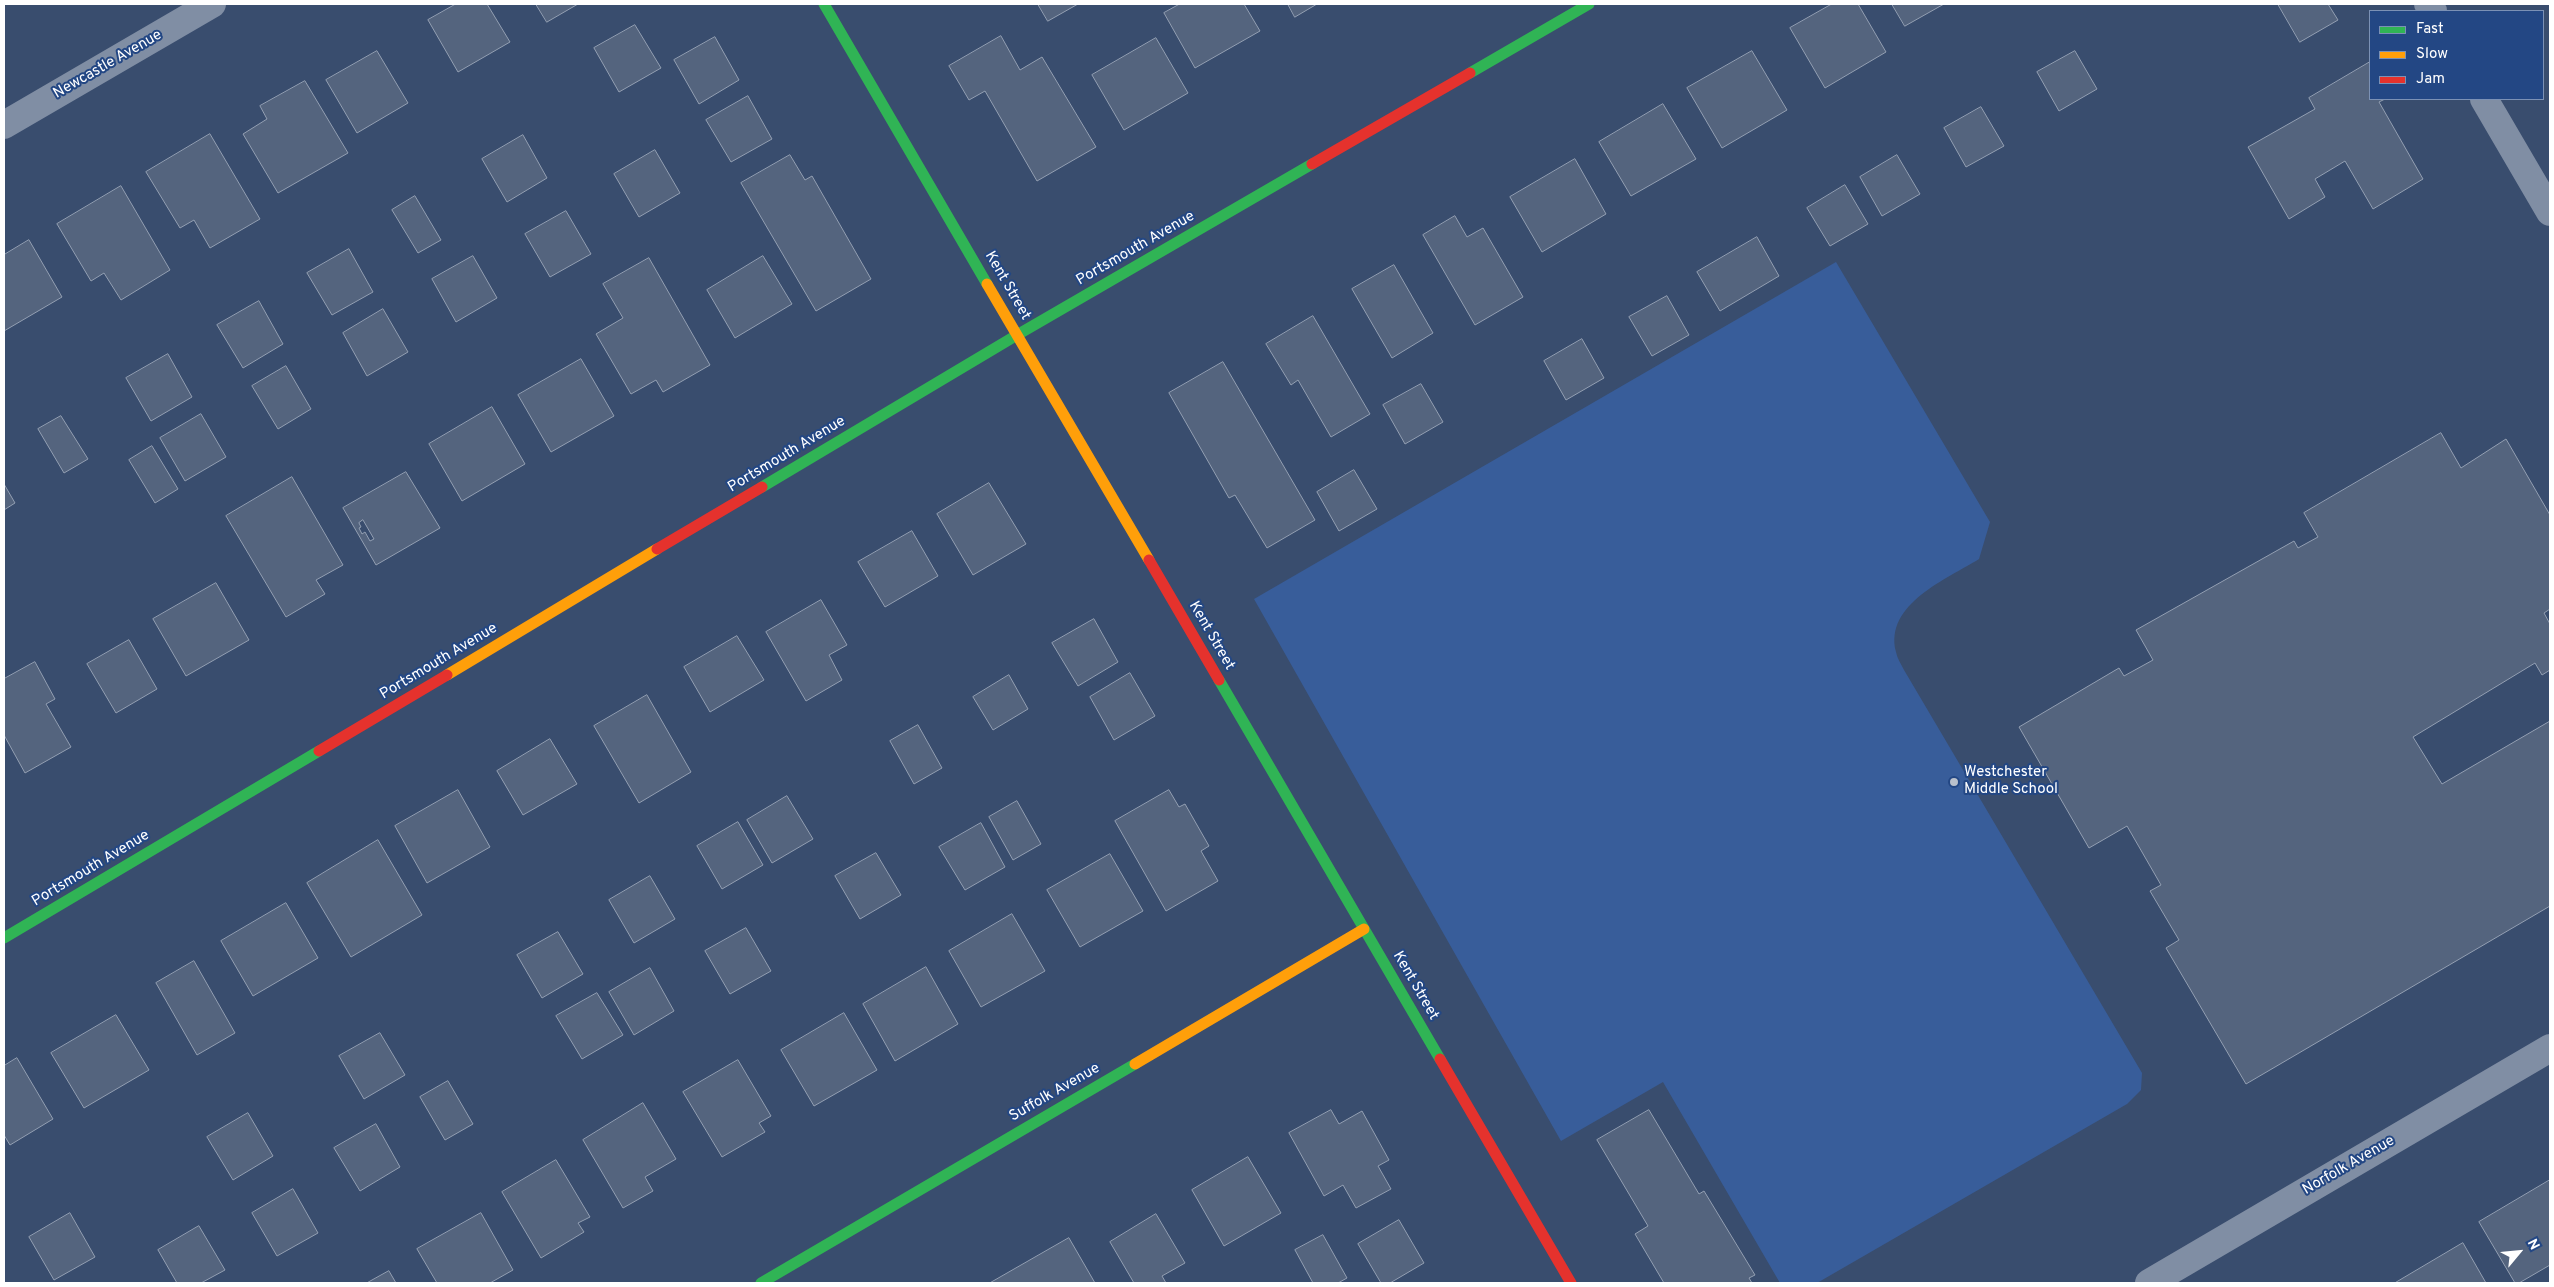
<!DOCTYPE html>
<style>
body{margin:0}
#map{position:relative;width:2554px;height:1287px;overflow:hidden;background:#394d6e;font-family:Overpass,sans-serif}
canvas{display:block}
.frame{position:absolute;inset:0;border:5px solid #fff;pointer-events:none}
.legend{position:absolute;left:2369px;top:10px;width:175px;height:90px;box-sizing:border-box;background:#234784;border:1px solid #7b91b5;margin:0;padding:6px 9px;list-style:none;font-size:15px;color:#fff}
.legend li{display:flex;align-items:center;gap:10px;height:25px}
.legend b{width:25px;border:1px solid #7b91b5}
.north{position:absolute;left:2494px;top:1227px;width:50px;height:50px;-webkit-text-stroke:4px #234784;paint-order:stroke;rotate:62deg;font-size:14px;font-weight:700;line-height:20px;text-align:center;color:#fff}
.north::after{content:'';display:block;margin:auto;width:18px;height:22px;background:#fff;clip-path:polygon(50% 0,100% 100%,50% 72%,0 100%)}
</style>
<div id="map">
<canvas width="2554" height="1287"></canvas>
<div class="frame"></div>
<ul class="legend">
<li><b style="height:6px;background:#30b455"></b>Fast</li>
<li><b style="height:6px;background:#ff9f0a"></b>Slow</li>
<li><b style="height:6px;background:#e5322d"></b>Jam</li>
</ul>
<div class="north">N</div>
</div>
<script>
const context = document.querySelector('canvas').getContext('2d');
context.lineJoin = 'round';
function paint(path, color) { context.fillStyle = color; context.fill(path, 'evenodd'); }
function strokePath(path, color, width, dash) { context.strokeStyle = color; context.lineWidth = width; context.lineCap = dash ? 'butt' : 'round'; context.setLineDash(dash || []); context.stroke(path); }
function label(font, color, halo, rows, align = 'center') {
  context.font = font + ' Overpass,sans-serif'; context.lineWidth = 4; context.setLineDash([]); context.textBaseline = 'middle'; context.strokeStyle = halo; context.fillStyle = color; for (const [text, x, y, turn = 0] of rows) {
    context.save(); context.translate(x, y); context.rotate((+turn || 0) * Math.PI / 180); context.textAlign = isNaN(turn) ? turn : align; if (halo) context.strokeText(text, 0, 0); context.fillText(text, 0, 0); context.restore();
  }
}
paint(new Path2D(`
 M1836 262 1990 522 1979 559C1947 579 1884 604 1896 652 1897 658 1901 664 1904 670L2142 1073 2141 1090 2127 1104 1817 1283H1780L1663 1082 1561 1141 1254 599Z`), '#385d9a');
const building = new Path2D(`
 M456 4H487L510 42 458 72 428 20Z
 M536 4H578L547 22Z
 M1038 4H1078L1048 21Z
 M1180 4H1244L1260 31 1195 68 1164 13Z
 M1288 4H1317L1295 17Z
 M1832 4H1858L1886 52 1825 88 1790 28Z
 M1892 4H1944L1905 26Z
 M2278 4H2328L2338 20 2300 42Z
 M635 25 661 68 619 92 594 48Z
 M1001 36 1020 70 1042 57 1096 147 1037 181 985 91 969 100 949 66Z
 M715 37 739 80 699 104 674 60Z
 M1156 38 1188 93 1124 130 1092 75Z
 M377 51 408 103 357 133 326 80Z
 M1752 51 1787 110 1722 148 1687 88Z
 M2075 51 2097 89 2059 111 2037 72Z
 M2370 62V99H2385L2379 102 2423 179 2373 209 2345 161 2315 179 2325 197 2289 219 2248 147 2315 109 2309 98Z
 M305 81 348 153 278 193 243 134 267 119 260 106Z
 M748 96 772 139 731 162 706 120Z
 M1663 104 1696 159 1631 196 1599 142Z
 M1981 107 2004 146 1966 167 1944 128Z
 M210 134 260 219 210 248 194 220 180 228 146 172Z
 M523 135 547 178 507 202 482 159Z
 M655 150 680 193 639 217 614 174Z
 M790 155 805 180 812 176 871 279 816 311 741 183Z
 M1897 155 1920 194 1882 216 1860 177Z
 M1575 159 1606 214 1542 252 1510 197Z
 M1845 185 1868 224 1830 246 1807 208Z
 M121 186 170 270 121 300 104 273 91 281 57 224Z
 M415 196 441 240 418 253 392 210Z
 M566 211 591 254 550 277 525 234Z
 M1455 216 1467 237 1483 228 1523 297 1475 325 1423 235Z
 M1757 237 1779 276 1720 311 1697 272Z
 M29 240 62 297 4 331V255Z
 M349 249 373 292 332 315 307 273Z
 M473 256 497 298 456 322 432 279Z
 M763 256 792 304 735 338 707 290Z
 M649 258 710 365 663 392 656 380 631 394 596 334 623 318 603 284Z
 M1394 265 1433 333 1392 358 1352 289Z
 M1667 296 1689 335 1652 356 1629 317Z
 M259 301 283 344 243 368 217 325Z
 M383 309 408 352 367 376 343 333Z
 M1313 316 1370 414 1331 437 1298 380 1291 385 1266 344Z
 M1582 339 1604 378 1566 400 1544 361Z
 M168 354 192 397 151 421 126 378Z
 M581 359 614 416 551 452 518 395Z
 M1223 362 1315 520 1267 548 1235 495 1229 498 1169 393Z
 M286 366 311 409 278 429 252 386Z
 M1421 384 1443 422 1405 444 1383 405Z
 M492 407 525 464 462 501 429 444Z
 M201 414 226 457 185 481 160 438Z
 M61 416 88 459 64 473 38 429Z
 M2441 433 2461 468 2506 439 2550 515V609L2544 613 2550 624V670L2542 675 2535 663 2413 737 2442 784 2550 721V906L2246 1084 2166 948 2179 940 2150 891 2161 885 2127 826 2089 848 2019 727 2119 668 2124 676 2153 660 2136 630 2294 541 2298 548 2318 537 2304 513Z
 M152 446 178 489 155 503 129 460Z
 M1354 470 1377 509 1339 531 1317 492Z
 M406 472 440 528 376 565 343 508Z
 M292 477 343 565 316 580 325 594 286 617 226 516Z
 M989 483 1026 544 973 575 937 514Z
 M4 484 15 503 4 510Z
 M363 520 374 539 370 541 365 532 362 534 359 528 361 527 359 523Z
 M912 531 938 576 885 607 858 562Z
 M216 583 249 640 186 676 153 619Z
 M821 600 847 645 829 655 842 680 806 701 766 632Z
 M1094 619 1118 662 1078 686 1052 643Z
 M737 636 764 680 710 712 684 667Z
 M129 640 157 689 116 713 87 664Z
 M35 662 55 699 46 704 71 747 25 773 4 735V679Z
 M1130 673 1155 716 1114 740 1090 697Z
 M1009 675 1028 709 993 730 973 697Z
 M647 695 691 772 639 803 594 726Z
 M918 725 942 768 914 784 890 741Z
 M550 739 577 784 523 815 497 771Z
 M458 790 490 847 427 883 395 826Z
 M1169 790 1179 807 1185 804 1209 846 1201 851 1218 881 1166 911 1115 821Z
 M787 796 813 839 772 863 747 820Z
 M1017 801 1041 844 1013 860 989 817Z
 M738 822 763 865 722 889 697 846Z
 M981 823 1005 867 965 890 939 847Z
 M378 840 422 915 351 957 307 883Z
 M876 853 901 895 860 919 835 876Z
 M1110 854 1143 911 1080 947 1047 890Z
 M650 876 675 919 634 943 609 900Z
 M286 903 318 958 253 996 221 941Z
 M1012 914 1045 971 981 1007 949 951Z
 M746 928 771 971 730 994 705 951Z
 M558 932 583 974 542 998 517 955Z
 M194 961 235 1033 197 1055 156 983Z
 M926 967 958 1024 895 1061 863 1004Z
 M650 968 674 1011 634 1035 609 992Z
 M597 993 623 1035 582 1059 556 1016Z
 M844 1013 877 1070 814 1106 781 1050Z
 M116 1015 149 1070 84 1108 51 1053Z
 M380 1033 405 1075 364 1099 339 1056Z
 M17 1058 53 1119 10 1145 4 1135V1066Z
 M738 1060 771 1116 759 1123 765 1132 722 1157 683 1092Z
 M448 1081 473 1124 445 1140 420 1097Z
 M643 1103 676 1159 645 1177 653 1191 623 1208 583 1140Z
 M1331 1110 1339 1124 1362 1111 1389 1160 1378 1166 1391 1189 1356 1208 1343 1185 1324 1196 1289 1133Z
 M1649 1110 1699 1194 1704 1191 1755 1275 1749 1278 1752 1283H1664L1635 1234 1648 1226 1597 1140Z
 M248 1113 273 1156 233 1180 207 1137Z
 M376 1124 400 1167 360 1191 334 1148Z
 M1248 1157 1281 1213 1224 1246 1192 1190Z
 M556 1160 590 1217 578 1223 584 1232 541 1258 502 1192Z
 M2550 1180V1265L2519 1283H2515L2479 1222Z
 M293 1189 318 1233 277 1256 252 1213Z
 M70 1213 95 1257 54 1280 29 1237Z
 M481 1213 513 1270 490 1283H437L417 1249Z
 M1156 1214 1185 1263 1162 1276 1166 1283H1134L1110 1242Z
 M1399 1220 1424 1263 1390 1283H1381L1358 1244Z
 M199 1226 225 1270 201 1283H177L158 1250Z
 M1323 1235 1347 1278 1338 1283H1313L1295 1250Z
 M1069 1238 1095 1283H990Z
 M2463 1243 2486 1283H2395Z
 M389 1271 396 1283H367Z`);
paint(building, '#54647e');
strokePath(building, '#939fb2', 1);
strokePath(new Path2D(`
 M2428 4 2433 11
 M2484 99 2550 212
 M4 125 212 4
 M2149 1283 2550 1048`), '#808ea4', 28);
strokePath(new Path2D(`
 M824 4 987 284
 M1470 73 1589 4
 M762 487 1017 335 1312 164
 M1219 680 1440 1059
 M4 938 319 751
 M761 1283 1135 1064`), '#30b455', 11);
strokePath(new Path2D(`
 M987 284 1149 560
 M447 675 657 549
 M1135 1064 1364 929`), '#ff9f0a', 11);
strokePath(new Path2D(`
 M1312 164 1470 73
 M657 549 762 487
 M1149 560 1219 680
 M319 751 447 675
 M1440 1059 1571 1283`), '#e5322d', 11);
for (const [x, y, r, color] of [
 [1954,782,5,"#bac1cc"]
]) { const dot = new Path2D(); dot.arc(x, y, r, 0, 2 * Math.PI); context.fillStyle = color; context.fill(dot); strokePath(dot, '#234784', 2); }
label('15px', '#fff', '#234784', [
 ["Newcastle Avenue",108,65,-30],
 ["Portsmouth Avenue",1136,249,-30],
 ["Kent Street",1007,286,60],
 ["Portsmouth Avenue",787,455,-31],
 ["Kent Street",1211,636,60],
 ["Portsmouth Avenue",439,662,-31],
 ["Portsmouth Avenue",91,869,-31],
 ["Kent Street",1415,986,60],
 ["Suffolk Avenue",1055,1093,-30],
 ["Norfolk Avenue",2349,1166,-30]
]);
label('15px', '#fff', '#234784', [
 ["Westchester",1964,773],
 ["Middle School",1964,790]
], 'left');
</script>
